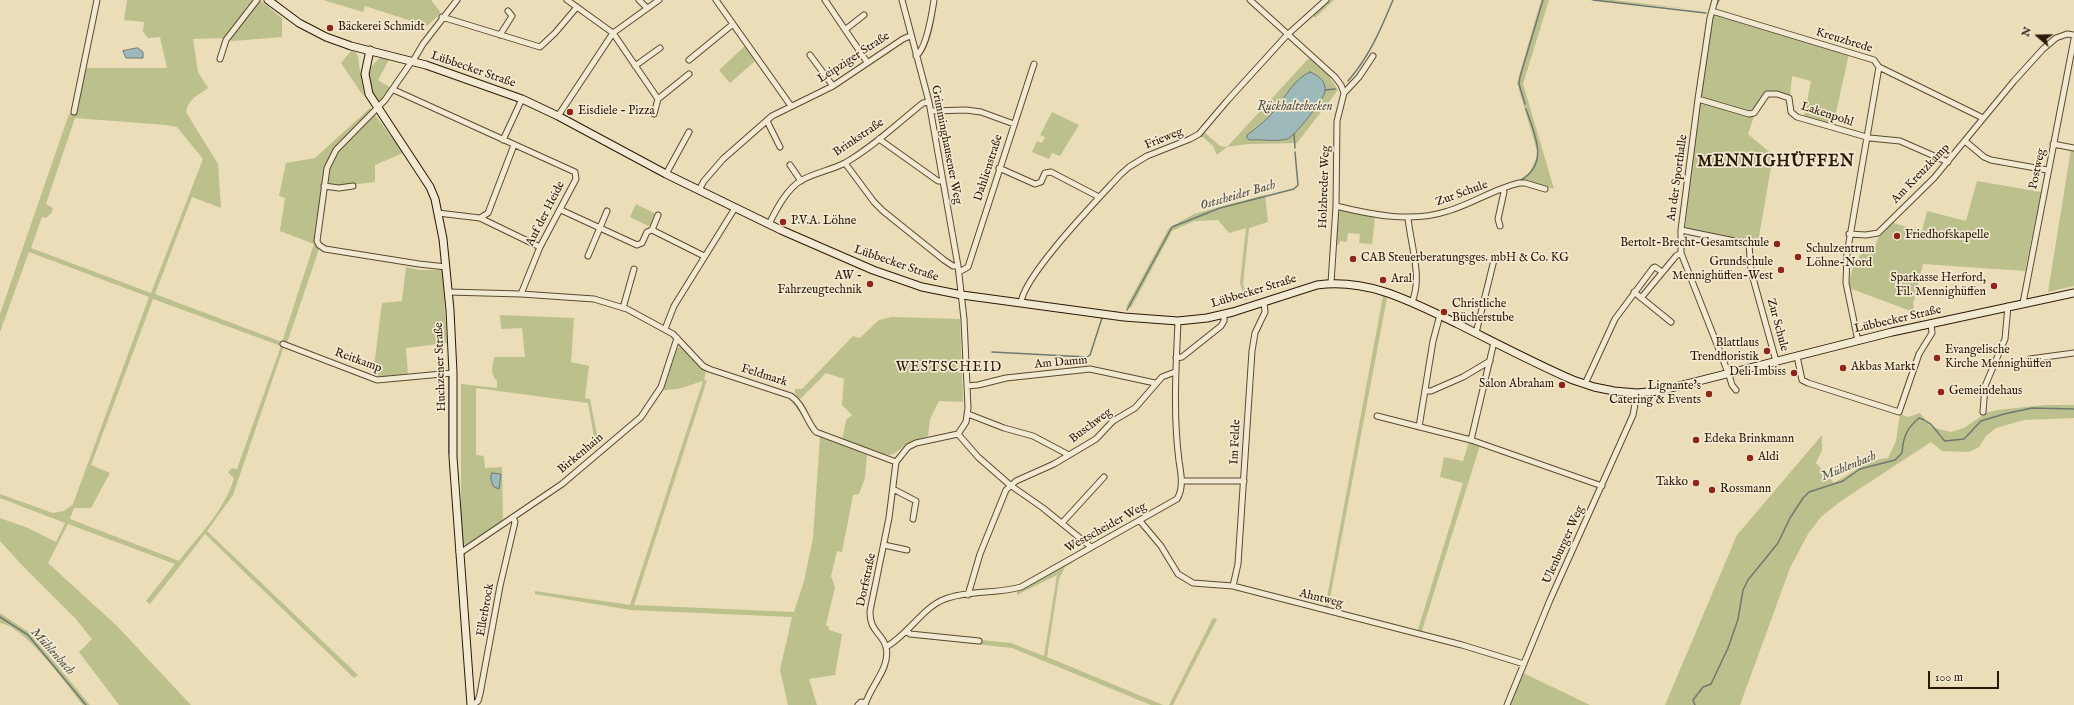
<!DOCTYPE html>
<meta charset="utf-8">
<style>
body{margin:0}
#map{position:relative;width:2074px;height:705px;overflow:hidden;background:#eaddb8;font-family:"IM FELL English",serif}
canvas{display:block}
.north{position:absolute;left:2018px;top:16px;width:40px;height:40px;-webkit-text-stroke:3px #f1e9d1;paint-order:stroke;rotate:290deg;font-size:11px;font-weight:700;line-height:16px;text-align:center;color:#2b1806}
.north::after{content:'';display:block;margin:auto;width:14px;height:18px;background:#2b1806;clip-path:polygon(50% 0,100% 100%,50% 72%,0 100%)}
.scale{position:absolute;left:1928px;top:671px;width:71px;height:18px;box-sizing:border-box;border:2px solid #2b1806;border-top:0;padding-left:5px;font-size:12px;line-height:14px;white-space:nowrap;color:#2b1806;-webkit-text-stroke:3px #f1e9d1;paint-order:stroke}
</style>
<div id="map">
<canvas width="2074" height="705"></canvas>
<div class="north">N</div>
<div class="scale">100 m</div>
</div>
<script>
const context = document.querySelector('canvas').getContext('2d');
context.lineJoin = 'round';
function paint(path, color) { context.fillStyle = color; context.fill(path, 'evenodd'); }
function strokePath(path, color, width, dash) { context.strokeStyle = color; context.lineWidth = width; context.lineCap = dash ? 'butt' : 'round'; context.setLineDash(dash || []); context.stroke(path); }
function label(font, color, halo, rows, align = 'center') {
  context.font = font + ' "IM FELL English",serif'; context.lineWidth = 3.5; context.setLineDash([]); context.textBaseline = 'middle'; context.strokeStyle = halo; context.fillStyle = color; for (const [text, x, y, turn = 0] of rows) {
    context.save(); context.translate(x, y); context.rotate((+turn || 0) * Math.PI / 180); context.textAlign = isNaN(turn) ? turn : align; if (halo) context.strokeText(text, 0, 0); context.fillText(text, 0, 0); context.restore();
  }
}
paint(new Path2D(`
 M127 0H260L282 18V37L233 41 224 38 193 39 198 72 208 88C198 95 188 99 186 112L218 164 221 208 192 197 155 294 282 342 314 244 280 231 285 198 279 196 286 163 315 158 370 108 403 153 375 165V182L341 186 326 184 319 238 322 245 333 251 319 249 286 346 283 349 233 495 207 531 358 675 354 678 205 534 150 604 146 601 175 564 68 524 48 563 117 626 191 705H119L79 652 92 639 75 618 20 563 0 541V518L28 528 56 542 65 523 0 498V494L53 513 64 511 73 504 149 297 29 252 0 332V314L69 114H72L82 68H167L160 37 148 38 143 32 144 22 124 20ZM75 118 166 125 177 127 203 159 151 293 31 248 42 217 46 218 52 212 53 208 46 204ZM153 299 281 346 237 469 232 468 228 472 234 478C225 510 199 535 179 561L70 519 74 508H91L110 473 91 465Z
 M323 0H431L441 13 427 26 365 6 363 12Z
 M1328 0H1334L1315 18 1311 14Z
 M1541 0H1549L1523 84 1554 189 1520 180 1530 172 1538 154 1517 83Z
 M1588 0H1613L1690 9Z
 M1716 14 1849 54 1833 126 1804 117 1811 81 1792 76 1790 98 1771 92 1756 110 1748 134 1773 155 1758 243 1685 230 1694 144 1712 18Z
 M745 46 755 61 730 83 719 70Z
 M351 51 356 52 358 57 364 97 341 63Z
 M380 58 389 60 378 80 391 88 379 102C370 97 366 79 370 70 372 65 376 61 380 58Z
 M1309 58 1328 75 1338 90 1297 143 1248 144 1227 147 1217 155 1213 146 1203 137H1198L1204 132 1220 146 1227 147Z
 M1052 112 1079 125 1060 156 1052 153 1049 159 1032 152 1037 141 1042 143 1045 137 1040 135Z
 M2071 149 2074 150V286L2048 292Z
 M1977 181 2041 192 2025 271 1923 264 1913 304 1915 310 1911 311 1849 288C1849 279 1854 257 1864 253 1867 251 1871 251 1874 251L1878 238 1893 223 1922 231 1927 211 1966 221Z
 M1265 195 1268 222 1249 228 1243 284 1248 299 1245 300 1240 283 1246 228 1229 233 1218 220 1194 221 1172 231 1131 308 1126 307 1169 228 1194 214Z
 M636 204 654 213 655 216 651 225 648 226 630 217Z
 M1341 210 1375 217 1372 244 1359 243 1360 234 1348 233 1347 242 1340 241 1339 245 1335 244 1339 212Z
 M406 267 419 270H442L447 343 406 348 408 375 389 377 373 375 382 303 402 301Z
 M1383 296 1387 298 1328 609 1325 608Z
 M500 315 574 318 571 362 589 366 585 398 590 399 599 445 596 448 588 403 476 388V455L484 456 485 468 502 467 503 520 466 545 463 544 461 540V384L497 388V381C489 372 493 367 494 357H525L522 328 501 329Z
 M892 317 960 319 963 402 939 401 930 419 928 436 906 444 895 453 890 455 881 454 842 440 846 420 852 415 842 405 844 379 826 373 800 399 795 393V389H802L853 336 860 338 879 320Z
 M681 345 701 368 706 370 704 380H707L634 605 794 612 804 581 813 538 820 437 867 455 865 478 859 494 853 495 842 552 837 551 831 576 835 587 826 625 829 627V630L842 634 835 675 809 679 817 705H788L780 670 792 617 631 610 535 594V591L630 605 703 381 678 389 663 390 677 349Z
 M2045 405H2074V418L2024 420 1996 428 1986 436 1979 447 1969 452 1942 451 1931 442 1841 501 1821 517 1808 534 1790 568 1740 705H1665L1737 535 1822 435V450L1816 463 1834 483 1870 461 1888 458 1896 441 1900 414 1908 417 1920 413 1931 427 1951 432 1964 428 1986 413 1997 410Z
 M1470 438 1481 442 1421 634 1417 633 1463 483 1440 477 1444 457 1463 461Z
 M1070 562 1072 563 1065 567 1059 579 1047 657 1163 705H1151L1012 648 918 638 920 634 1011 643 1044 656 1057 575 1017 595V591Z
 M0 613 30 633 90 705H83C66 684 25 626 0 623Z
 M1213 618 1217 619 1173 705H1169Z
 M1523 673 1590 705H1510Z`), '#bbc08c');
const water = new Path2D(`
 M138 48 143 52V58H126L123 51Z
 M1310 72C1318 75 1327 82 1325 92 1324 98 1294 138 1287 139 1277 142 1262 139 1250 140L1247 138V135C1257 128 1269 118 1276 108 1287 95 1294 79 1310 72Z
 M492 473 501 474 499 489 494 487C492 483 489 478 492 473Z`);
paint(water, '#9db9ba');
strokePath(water, '#6f7972', 1);
strokePath(new Path2D(`
 M1593 0 1706 13
 M1717 4 1719 0
 M1348 81C1369 57 1381 29 1393 0
 M1325 90 1335 89
 M1525 104 1519 84 1520 77 1543 0
 M1294 134 1295 148
 M1521 180C1550 163 1534 133 1526 109
 M1127 310 1172 227 1220 208 1294 189 1298 185 1295 152
 M992 352 1087 357 1090 355 1102 318
 M449 454V376
 M0 617 28 635 86 705
 M1695 705 1693 700 1703 687 1711 684 1728 648 1738 619 1743 590 1748 580 1778 543 1790 518 1803 498 1809 492 1843 481 1860 469 1895 460 1902 453C1903 437 1907 428 1919 418 1932 421 1936 432 1945 441L1964 439 1981 421 2004 414 2032 408 2074 409`), '#6f7972', 1.5);
const minor = new Path2D(`
 M567 0 613 33 658 99 654 114
 M639 0 647 8
 M716 0 791 106
 M825 0 867 62
 M1250 0 1335 77 1341 85 1344 93
 M1715 0 1710 18 1698 99 1681 230V253L1729 375 1732 385 1736 390
 M1712 11 1874 60 1879 67 1983 118
 M442 17 540 47 555 33 577 7
 M846 29 864 15
 M500 35 512 16 508 11
 M810 55 833 86
 M916 56C927 48 932 13 934 0
 M220 59 226 40 257 0
 M689 60 733 24
 M412 61 385 100 336 150 327 168 317 241 319 245 325 249 419 264 446 267
 M413 61 423 44 457 0
 M635 66 660 48
 M394 90 575 172 576 179 540 247 521 294
 M658 99 689 74
 M1698 99 1749 114 1754 113 1767 94H1777L1789 98 1791 112 1797 117 1870 138 1900 141 1948 162
 M931 111 966 110 981 112 1014 124
 M74 112 97 0
 M558 116 613 33 659 0
 M767 121 780 147
 M879 139 938 181H943
 M503 140 522 99
 M1965 141 1984 157 1991 160 2047 170
 M2053 144 2074 148
 M845 163 874 202 883 211 944 260 953 266H958
 M790 165 801 181
 M999 168 1035 184 1041 182 1045 173 1051 172 1099 197
 M666 174 689 132
 M324 186 339 188 353 186
 M699 190 704 181 723 159 772 116 833 86 903 39 910 36
 M1336 206C1372 215 1412 223 1448 211 1472 204 1494 189 1519 183H1525L1545 189
 M561 210 637 245 642 243 647 232 652 230 704 256
 M438 213 480 218 540 247
 M1408 217C1410 244 1423 276 1412 302
 M480 218 488 213 514 145
 M769 224C776 210 787 188 802 180 815 173 831 170 845 163 873 147 898 123 923 103L929 102
 M1500 226 1498 219 1504 192 1502 189
 M652 230 658 215
 M1681 230 1749 244 1751 271 1776 361
 M1849 234 1866 235 1878 233 1934 178 2014 81 2043 49 2056 38 2067 34 2074 35
 M588 256 607 211
 M959 272 968 267 1034 64
 M1331 283 1336 206 1337 121 1344 93 1359 77 1373 56
 M448 292 521 294 594 299 627 309 673 334 703 366 709 369 791 396C804 405 806 421 816 432L896 462
 M1634 292 1671 322
 M1641 298 1676 256 1681 253
 M1021 303C1023 276 1099 198 1120 175L1129 167 1147 156 1190 139 1199 134 1227 101 1287 35 1326 0
 M2023 303 2074 39
 M623 308 634 269
 M665 329 674 306 735 208
 M1476 333 1494 260
 M1858 341 1846 283 1847 254 1879 67
 M283 344 377 380 453 373
 M1797 356 1802 380 1808 383 1899 412 1919 354 1932 333 1931 324
 M1176 358 1182 357 1221 326 1224 321V314
 M2030 359 2074 353
 M1585 384 1615 319 1653 268 1655 267 1662 272
 M967 386 978 385 1006 378 1090 369 1155 383
 M1426 391H1431L1463 377 1490 361
 M1983 412 1985 386 2005 339 2008 306
 M968 414 1004 428 1033 436 1069 455
 M1377 416 1471 440 1602 486
 M1419 427 1433 341 1440 315
 M958 434 978 457 1010 485 1043 508 1091 547
 M1471 440 1494 342
 M1182 481H1244
 M893 489 916 501 913 519
 M1140 521 1161 546 1178 574 1193 583 1233 586 1462 645 1524 664
 M1062 523 1104 477
 M884 545 907 550
 M459 552 463 551 562 484 641 417 661 387 677 338
 M1233 586 1238 564 1252 351 1255 333 1265 312 1264 302
 M968 595 980 554 1006 490 1016 481 1054 464 1096 439 1113 421 1135 408 1162 377 1175 372
 M907 631 910 634 979 641
 M886 647C908 635 923 607 945 599 968 590 997 594 1021 587L1177 499C1184 488 1181 473 1179 461 1173 414 1176 368 1178 321
 M473 705 478 701 480 694 500 586 515 522 513 517
 M858 705 861 702 865 703
 M865 705C870 686 891 668 886 647 882 632 870 633 870 611L889 518 896 462 908 447 916 443 958 434 966 422 968 408 964 319 958 266 929 102 902 0
 M1507 705 1550 600 1633 415 1637 393`);
const secondary = new Path2D(`
 M268 0 299 23 326 37 351 46 426 65 522 99 558 116 666 174 781 230 873 270 922 287 962 295 1124 317 1178 321 1207 318 1233 312 1317 285C1369 278 1412 302 1458 324 1496 343 1534 363 1573 380L1594 387 1614 391 1637 393 1659 391 1892 332 2074 293
 M370 50 365 74 369 94 430 187 435 199 443 239 450 310 453 373V457L471 705`);
strokePath(minor, '#5b4932', 7);
strokePath(secondary, '#2b1806', 9);
strokePath(minor, '#f1e9d1', 5);
strokePath(secondary, '#f1e9d1', 7);
for (const [x, y, r, color] of [
 [330,28,4,"#8f2418"],
 [570,112,4,"#8f2418"],
 [783,222,4,"#8f2418"],
 [1897,236,4,"#8f2418"],
 [1777,244,4,"#8f2418"],
 [1798,257,4,"#8f2418"],
 [1353,259,4,"#8f2418"],
 [1781,270,4,"#8f2418"],
 [1383,280,4,"#8f2418"],
 [870,284,4,"#8f2418"],
 [1994,286,4,"#8f2418"],
 [1444,312,4,"#8f2418"],
 [1767,351,4,"#8f2418"],
 [1937,358,4,"#8f2418"],
 [1843,368,4,"#8f2418"],
 [1794,373,4,"#8f2418"],
 [1562,385,4,"#8f2418"],
 [1941,392,4,"#8f2418"],
 [1709,394,4,"#8f2418"],
 [1696,440,4,"#8f2418"],
 [1750,458,4,"#8f2418"],
 [1696,483,4,"#8f2418"],
 [1712,490,4,"#8f2418"]
]) { const dot = new Path2D(); dot.arc(x, y, r, 0, 2 * Math.PI); context.fillStyle = color; context.fill(dot); strokePath(dot, '#f1e9d1', 1.5); }
label('12px', '#2b1806', '#f1e9d1', [
 ["Bäckerei Schmidt",338,28],
 ["Eisdiele - Pizza",578,112],
 ["P.V.A. Löhne",791,222],
 ["Friedhofskapelle",1905,236],
 ["Bertolt-Brecht-Gesamtschule",1769,244,"right"],
 ["Schulzentrum",1806,250],
 ["Löhne-Nord",1806,264],
 ["CAB Steuerberatungsges. mbH & Co. KG",1361,259],
 ["Grundschule",1773,263,"right"],
 ["Mennighüffen-West",1773,277,"right"],
 ["AW -",862,277,"right"],
 ["Fahrzeugtechnik",862,291,"right"],
 ["Sparkasse Herford,",1986,279,"right"],
 ["Fil. Mennighüffen",1986,293,"right"],
 ["Aral",1391,280],
 ["Christliche",1452,305],
 ["Bücherstube",1452,319],
 ["Blattlaus",1759,344,"right"],
 ["Trendfloristik",1759,358,"right"],
 ["Evangelische",1945,351],
 ["Kirche Mennighüffen",1945,365],
 ["Akbas Markt",1851,368],
 ["Deli Imbiss",1786,373,"right"],
 ["Salon Abraham",1554,385,"right"],
 ["Lignante's",1701,387,"right"],
 ["Catering & Events",1701,401,"right"],
 ["Gemeindehaus",1949,392],
 ["Edeka Brinkmann",1704,440],
 ["Aldi",1758,458],
 ["Takko",1688,483,"right"],
 ["Rossmann",1720,490]
], 'left');
label('12px', '#2b1806', '#f1e9d1', [
 ["Kreuzbrede",1844,41,17],
 ["Leipziger Straße",854,58,-33],
 ["Lübbecker Straße",473,70,19],
 ["Lakenpohl",1827,115,18],
 ["Brinkstraße",859,138,-34],
 ["Frieweg",1164,139,-22],
 ["Grimminghausener Weg",946,145,79],
 ["Dahlienstraße",989,168,-72],
 ["Postweg",2038,169,-78],
 ["Am Kreuzkamp",1921,174,-46],
 ["An der Sporthalle",1678,178,-82],
 ["Holzbreder Weg",1325,187,-88],
 ["Zur Schule",1462,194,-20],
 ["Auf der Heide",546,214,-63],
 ["Lübbecker Straße",896,264,19],
 ["Lübbecker Straße",1254,292,-17],
 ["Lübbecker Straße",1898,320,-13],
 ["Zur Schule",1777,325,75],
 ["Reitkamp",358,361,20],
 ["Am Damm",1061,363,-5],
 ["Huchzener Straße",441,367,-92],
 ["Feldmark",764,376,18],
 ["Buschweg",1091,426,-37],
 ["Im Felde",1236,442,-87],
 ["Birkenhain",581,454,-40],
 ["Westscheider Weg",1106,528,-29],
 ["Ulenburger Weg",1564,545,-66],
 ["Dorfstraße",867,580,-78],
 ["Ahntweg",1321,599,14],
 ["Ellerbrock",486,610,-80]
]);
label('italic 13px', '#535045', '#f1e9d1', [
 ["Rückhaltebecken",1295,107],
 ["Ostscheider Bach",1238,196,-16],
 ["Mühlenbach",1849,467,-22],
 ["Mühlenbach",52,652,48]
]);
context.letterSpacing = '1px';
label('14px', '#2b1806', '#f1e9d1', [
 ["WESTSCHEID",949,368]
]);
context.letterSpacing = '0px';
context.letterSpacing = '1px';
label('bold 16px', '#2b1806', '#f1e9d1', [
 ["MENNIGHÜFFEN",1776,163]
]);
context.letterSpacing = '0px';
</script>
